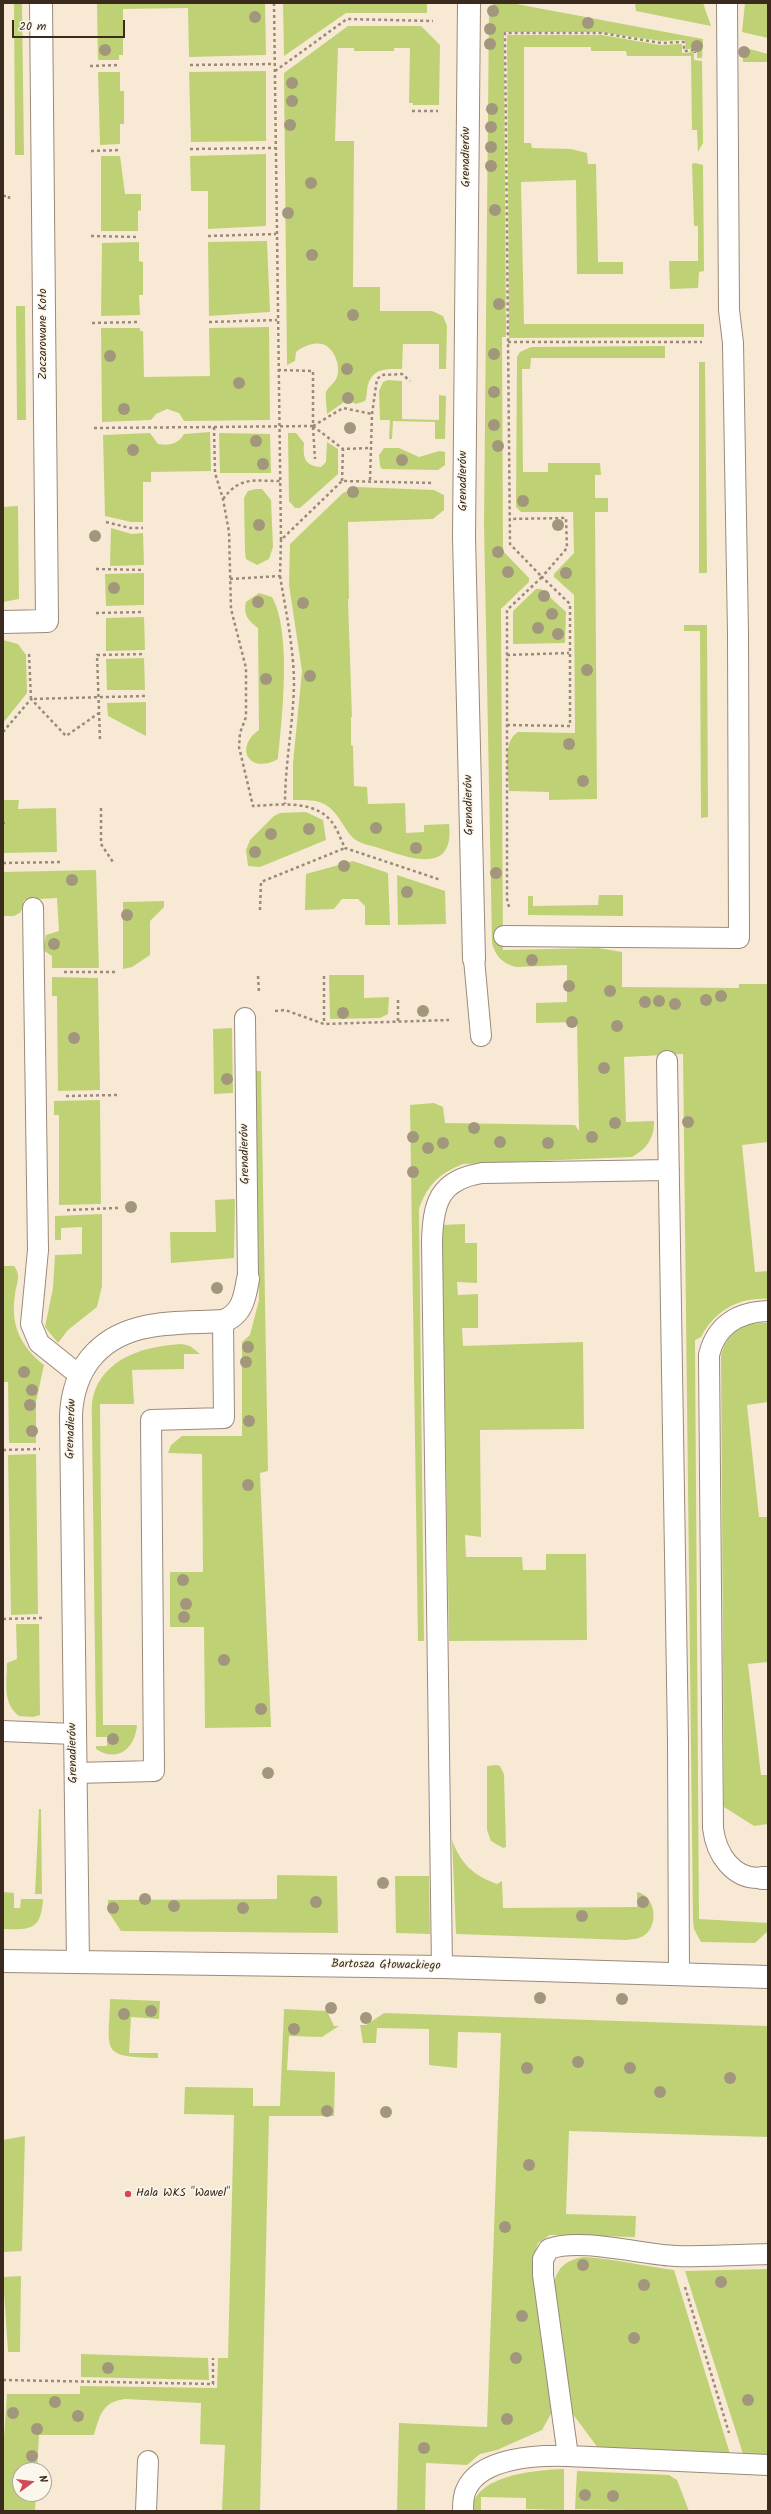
<!DOCTYPE html>
<meta charset="utf-8">
<style>
body{margin:0}
#map{position:relative;width:771px;height:2514px;overflow:hidden;background:#f8e9d5;font-family:Kalam,sans-serif}
canvas{display:block}
.frame{position:absolute;inset:0;border:4px solid #3b2a1e;pointer-events:none}
.north{position:absolute;left:12px;top:2462px;width:40px;height:40px;box-sizing:border-box;background:#fbf7ec;border:1px solid #aea59a;border-radius:50%;rotate:75deg;font-size:11px;font-weight:700;line-height:16px;text-align:center;color:#3b2a1e}
.north::after{content:'';display:block;margin:auto;width:14px;height:18px;background:#d1495b;clip-path:polygon(50% 0,100% 100%,50% 72%,0 100%)}
.scale{position:absolute;left:12px;top:20px;width:113px;height:18px;box-sizing:border-box;border:2px solid #3b2a1e;border-top:0;padding-left:5px;font-size:12px;line-height:14px;white-space:nowrap;color:#3b2a1e;-webkit-text-stroke:3px #fbf7ec;paint-order:stroke}
</style>
<div id="map">
<canvas width="771" height="2514"></canvas>
<div class="frame"></div>
<div class="north">N</div>
<div class="scale">20 m</div>
</div>
<script>
const context = document.querySelector('canvas').getContext('2d');
context.lineJoin = 'round';
function paint(path, color) { context.fillStyle = color; context.fill(path, 'evenodd'); }
function strokePath(path, color, width, dash) { context.strokeStyle = color; context.lineWidth = width; context.lineCap = dash ? 'butt' : 'round'; context.setLineDash(dash || []); context.stroke(path); }
function label(font, color, halo, rows, align = 'center') {
  context.font = font + ' Kalam,sans-serif'; context.lineWidth = 3; context.setLineDash([]); context.textBaseline = 'middle'; context.strokeStyle = halo; context.fillStyle = color; for (const [text, x, y, turn = 0] of rows) {
    context.save(); context.translate(x, y); context.rotate((+turn || 0) * Math.PI / 180); context.textAlign = isNaN(turn) ? turn : align; if (halo) context.strokeText(text, 0, 0); context.fillText(text, 0, 0); context.restore();
  }
}
paint(new Path2D(`
 M14 3H22L24 155H15Z
 M97 3H265L266 55 189 57 188 8 123 9V55H119V60H98Z
 M283 3H427V13H346L284 56Z
 M494 3H511L703 39 702 58H697V49H686L685 40 661 41 600 32H504L506 337H502L503 551 529 578V582L501 609 503 950 598 948 622 952V987L739 988V984H768V1142L742 1145 755 1272 768 1271V1299C738 1297 715 1311 701 1337L695 1340 699 1919 768 1923V1931L755 1943 701 1942 694 1929 693 1921 683 1054 624 1057 626 1122 654 1121C654 1138 648 1148 632 1157L463 1164C440 1173 427 1185 419 1209L424 1641H418L410 1105 434 1103 443 1107 445 1123 575 1125 579 1131 577 1022 536 1023V1003L567 1002V965L516 967C502 963 496 957 492 943L484 524 489 10Z
 M635 3H703L711 26 636 11Z
 M745 3H768V38L742 32Z
 M348 26H421L440 45 439 105H413V103H409L410 48H394V51H354V48H338L335 141H354L353 287H380V311H432L443 316 447 326 446 369H439V344H403L402 369C389 369 375 367 369 382 366 388 368 395 365 401L356 404 347 400 327 414C327 408 325 398 326 392 328 387 335 383 337 377 341 366 334 347 322 344 312 342 304 346 296 352L295 361 287 365 284 73Z
 M507 35H602L660 45 682 44V53L694 52V60L702 61 703 143 698 152 697 130H692L691 56H627L626 51H591V47H524V143H531L532 148 571 149 587 153 588 164H596L598 262H623V274H577L576 180 521 182 524 324H704V337L509 338Z
 M742 47 768 54V227L767 62H743Z
 M266 71V141L191 142 189 72Z
 M98 72H120V91H124V124H120V144L100 145Z
 M266 154V226L208 229V191H191L190 156Z
 M101 156H120L125 194H141V210L138 211V231H101Z
 M695 163 703 165 704 271 699 272 698 288 670 289 669 261H698V226H694L692 164Z
 M267 241 270 312 209 316 208 242Z
 M139 242V261L143 262V295H139L140 315 101 316 102 243Z
 M16 306H25L26 420H17Z
 M269 327 270 420 184 421 179 413 167 409 156 414 151 420 102 422 101 328H140V331H143L144 377 210 376 209 328Z
 M665 346V358H531L530 369H522L523 472H548V463H600L601 475H595V498H608V512H595L597 799 549 800V792L509 791C509 775 501 742 518 732L575 733 574 595 554 577V574L574 553 573 512H521L516 507 517 357 520 352 531 347Z
 M699 362H705L707 573H699Z
 M388 380 402 381V419L439 420V395L446 396 445 439H435V422L393 421 392 439H389L390 420H380L379 391 383 382Z
 M210 432 211 471 151 472V482H143V522H131L105 516 103 435 150 433 158 444C170 446 178 444 184 434Z
 M219 433 270 434 271 473H220Z
 M288 433H296L304 443C303 457 304 466 321 467L326 462 327 442 338 449V474L300 508H295L289 501Z
 M384 448H399L419 457 439 451 445 452V465L438 470 382 469 380 466 379 455Z
 M356 487 434 490 444 495V510L433 519 348 522 349 599H348L352 717H351V745L353 746 354 786 367 787 368 804 405 803 406 833 424 832V825L449 824C455 874 412 859 382 849 374 846 359 844 353 838 343 828 339 813 326 805 316 799 304 800 293 800V763L302 671 289 585 290 544 343 493Z
 M256 489H262L271 500 273 547 269 559 257 565 246 559 245 552 244 498 248 491Z
 M18 506 19 599 3 602V507Z
 M111 528 132 534 143 533 144 565 110 566Z
 M144 573V605L106 606 105 574Z
 M536 589H541L566 612 565 643 513 644V611Z
 M259 593 272 597C292 633 282 718 278 759 250 775 233 748 259 730L258 628C248 621 243 614 246 602Z
 M144 617 145 650 106 651V618Z
 M684 625H707L708 817 701 818 700 631H684Z
 M3 640 18 644 26 655 27 693 3 723Z
 M144 658 145 690H107L106 659Z
 M146 702V736L108 716 107 703Z
 M3 800H19L18 809 56 808 57 852 3 853V824L5 822 3 821Z
 M306 812 323 820 326 840 260 867 248 866 246 850 250 840 274 816 280 813Z
 M353 861 388 873 390 925H365V906L358 899H342L334 909 305 910 306 874Z
 M96 870 99 968H52V956L43 950 46 935 59 931 57 898 24 900 21 912 14 916H3V872Z
 M397 875 445 891 446 924 398 925Z
 M599 895H623V916L528 915V896H533V906L598 905Z
 M164 901V907L150 921V955L132 967 123 969V902Z
 M329 975H364V998L389 997 388 1014 380 1018 330 1019Z
 M52 977 98 978 100 1090 58 1091 57 996H52Z
 M232 1028 233 1093 214 1094 213 1029Z
 M256 1071H261L268 1471 260 1473 271 1727 205 1728 204 1627H170V1572H203L202 1454 168 1453 171 1445 182 1436H242V1342L250 1335 259 1300Z
 M100 1100 101 1204 59 1205V1115H54V1101Z
 M235 1199 234 1258 171 1263 170 1232H216L215 1200Z
 M102 1214V1286L97 1307 68 1330 58 1343 45 1327 53 1288 55 1255 82 1254V1227L61 1228V1240H55V1216Z
 M465 1224V1243H477V1283L457 1282 458 1295 478 1294V1328H462L463 1346 583 1342 584 1429 480 1430 481 1537 465 1535 466 1557H522L523 1570H546V1554H586L587 1640 449 1641 442 1225Z
 M3 1266H14C22 1276 16 1284 15 1295 10 1325 21 1347 44 1365L36 1402V1443H9L8 1382H3Z
 M768 1323V1402L747 1405 759 1517H768V1662L748 1664 761 1775H768V1824L754 1826 724 1807 721 1356C727 1332 743 1322 768 1323Z
 M182 1344 190 1346 200 1354H184V1369L132 1370 134 1404H100L103 1725H137C135 1749 117 1763 96 1749V1746H107V1737H96L92 1425C92 1416 91 1406 93 1397 103 1357 146 1346 182 1344Z
 M36 1454 38 1614 11 1615 8 1455Z
 M16 1624H39L40 1715 33 1717 19 1716C2 1703 7 1682 7 1663L17 1659Z
 M496 1765 500 1766 504 1774 506 1847 503 1848 491 1841 487 1830V1766Z
 M39 1809H41L42 1894H35Z
 M452 1840C461 1864 473 1875 497 1884L502 1881 503 1908 637 1907V1892C654 1895 659 1921 647 1933 641 1939 634 1939 626 1940L456 1934Z
 M277 1875 337 1876 338 1933 121 1931 108 1911V1900L277 1899Z
 M395 1876H429L430 1934 396 1933Z
 M3 1892 14 1893V1908H20L21 1899H43C41 1930 31 1930 3 1929Z
 M110 1999 160 2001 159 2019 131 2017 129 2053H158V2058C99 2057 109 2052 110 1999Z
 M284 2009 327 2011 334 2026H339L322 2037 289 2036 287 2070 335 2072 334 2116H269L260 2511H222L225 2445 200 2444 201 2403 125 2399C102 2402 100 2415 94 2435H39L37 2470H20V2494H36L35 2511H3V2451L7 2394H80V2386L217 2388 218 2358H228L234 2115 184 2114 185 2087 253 2088V2106H280Z
 M384 2013 768 2026V2137L569 2131 566 2214 636 2216 635 2237 550 2235 538 2243 532 2263 553 2410 542 2430 497 2450 480 2454 467 2465 426 2463 425 2511H397L399 2423 487 2427 501 2033 458 2032 457 2068 429 2065V2029L377 2028 376 2043H363L360 2025H366Z
 M25 2136 22 2251 3 2252V2140Z
 M584 2257C615 2259 644 2266 674 2270L730 2454 598 2448 572 2413 554 2283C558 2266 567 2260 584 2257Z
 M768 2269V2456L743 2454 685 2271Z
 M21 2276 20 2352H8L3 2277Z
 M81 2354 208 2358 209 2380 81 2377Z
 M564 2469V2510L526 2509V2498L481 2497V2511H472C473 2475 536 2470 564 2469Z
 M577 2471 669 2475 677 2480 689 2511 575 2509Z`), '#bed275');
const service = new Path2D(`
 M33 908 38 1250 31 1324 39 1343 79 1375
 M504 936 739 938 738 633 733 343 729 310 727 3
 M474 959 481 1036
 M245 1018 248 1279
 M667 1061 678 1741 679 1974
 M3 1731 74 1734
 M75 1773 154 1771 151 1420 224 1418 223 1321
 M762 1878C733 1880 716 1854 713 1828L709 1355C716 1325 738 1312 768 1311
 M442 1967 432 1242C433 1203 439 1180 482 1173L669 1170
 M568 2456 768 2465
 M146 2511 148 2461
 M463 2511C463 2504 463 2496 466 2490 480 2457 538 2455 568 2456L543 2275V2259L549 2249C579 2237 643 2255 676 2256 707 2257 738 2255 768 2254`);
const minor = new Path2D(`
 M469 3 464 537 474 959
 M3 622 47 621 41 3
 M762 1878H768
 M78 1962 71 1415C72 1394 77 1376 90 1359 123 1318 176 1324 223 1321 242 1315 245 1297 248 1279`);
const tertiary = new Path2D(`
 M3 1961 442 1967 768 1977`);
strokePath(service, '#9a8a7a', 22);
strokePath(minor, '#9a8a7a', 24);
strokePath(tertiary, '#9a8a7a', 24);
strokePath(new Path2D(`
 M274 3 281 540 342 481 434 483
 M190 65 275 64
 M90 66 119 65
 M275 71 347 19 433 21
 M412 111H438
 M190 149 275 148
 M91 151 120 150
 M3 196H9V199
 M91 236 139 237
 M208 236 276 234
 M209 322 277 320
 M92 323 139 322
 M508 342H702
 M313 426 343 408 372 414
 M313 426 343 449
 M214 427 313 426V371L278 370
 M313 427 315 459
 M94 428 214 427 215 473 223 499 229 532 231 609 246 668V717L240 733 239 747 253 806C278 805 313 799 331 821 337 828 341 840 345 848L441 880
 M370 480 372 414 377 379 382 375 402 374 410 381
 M342 481 343 449 371 448
 M223 499C240 476 254 481 280 481
 M106 522 130 528H143
 M96 569 144 570
 M280 576C286 612 294 649 294 685 293 725 285 764 285 804
 M230 579 280 576 281 540
 M96 613 144 612
 M29 654 31 699 145 696
 M507 655 569 653
 M507 725 570 726V604L542 577 567 548 566 518 509 519
 M3 732 31 699 66 736 99 713
 M100 739 97 655 145 654
 M101 808V844L113 862
 M3 823H5
 M3 863 63 862
 M509 907 507 899V610L542 577 510 544 505 33H601L661 43 684 42V51L695 50V53
 M260 910 261 882 345 848
 M64 972H115
 M258 976 259 992
 M324 976V1024
 M275 1011 285 1010 324 1024 449 1020
 M398 1021V998
 M66 1096 118 1095
 M67 1210 118 1208
 M3 1450 40 1449
 M3 1619 42 1618
 M685 2287 729 2433
 M3 2380 213 2384V2358`), '#9a8a7a', 2.5, [3, 3]);
strokePath(service, '#fff', 20);
strokePath(minor, '#fff', 22);
strokePath(tertiary, '#fff', 22);
context.fillStyle = '#a2977c';
for (const [x, y] of [
 [493,11],
 [255,17],
 [588,23],
 [490,29],
 [490,44],
 [697,46],
 [105,50],
 [744,52],
 [292,83],
 [292,101],
 [492,109],
 [290,125],
 [491,127],
 [491,147],
 [491,166],
 [311,183],
 [495,210],
 [288,213],
 [312,255],
 [499,304],
 [353,315],
 [494,354],
 [110,356],
 [347,369],
 [239,383],
 [494,392],
 [348,398],
 [124,409],
 [494,425],
 [350,428],
 [256,441],
 [498,446],
 [133,450],
 [402,460],
 [263,464],
 [353,492],
 [523,501],
 [259,525],
 [558,525],
 [95,536],
 [498,552],
 [508,572],
 [566,573],
 [114,588],
 [544,596],
 [258,602],
 [303,603],
 [552,614],
 [538,628],
 [558,634],
 [587,670],
 [310,676],
 [266,679],
 [569,744],
 [583,781],
 [376,828],
 [309,829],
 [271,834],
 [416,848],
 [255,852],
 [344,866],
 [496,873],
 [72,880],
 [407,892],
 [127,915],
 [54,944],
 [532,960],
 [569,986],
 [610,991],
 [721,996],
 [706,1000],
 [659,1001],
 [645,1002],
 [675,1004],
 [423,1011],
 [343,1013],
 [572,1022],
 [617,1026],
 [74,1038],
 [604,1068],
 [227,1079],
 [688,1122],
 [615,1123],
 [474,1128],
 [413,1137],
 [592,1137],
 [500,1142],
 [443,1143],
 [548,1143],
 [428,1148],
 [413,1172],
 [131,1207],
 [217,1288],
 [248,1347],
 [246,1362],
 [24,1372],
 [32,1390],
 [30,1405],
 [249,1421],
 [32,1431],
 [248,1485],
 [183,1580],
 [186,1604],
 [184,1617],
 [224,1660],
 [261,1709],
 [113,1739],
 [268,1773],
 [383,1883],
 [145,1899],
 [316,1902],
 [643,1902],
 [174,1906],
 [113,1908],
 [243,1908],
 [582,1916],
 [540,1998],
 [622,1999],
 [331,2008],
 [151,2011],
 [124,2014],
 [366,2018],
 [294,2029],
 [578,2062],
 [527,2068],
 [630,2068],
 [730,2078],
 [660,2092],
 [327,2111],
 [386,2112],
 [529,2165],
 [505,2227],
 [583,2265],
 [721,2282],
 [644,2285],
 [522,2316],
 [634,2338],
 [516,2358],
 [108,2368],
 [748,2400],
 [55,2402],
 [13,2413],
 [78,2416],
 [507,2419],
 [37,2429],
 [424,2448],
 [32,2456],
 [585,2495],
 [613,2496]
]) { context.beginPath(); context.arc(x, y, 6, 0, 2 * Math.PI); context.fill(); }
for (const [x, y, r, color] of [
 [128,2194,4,"#d1495b"]
]) { const dot = new Path2D(); dot.arc(x, y, r, 0, 2 * Math.PI); context.fillStyle = color; context.fill(dot); strokePath(dot, '#fbf7ec', 1.5); }
label('12px', '#3b2a1e', '#fbf7ec', [
 ["Grenadierów",467,157,-90],
 ["Zaczarowane Koło",44,334,-90],
 ["Grenadierów",464,481,-90],
 ["Grenadierów",470,805,-91],
 ["Grenadierów",246,1154,-91],
 ["Grenadierów",72,1429,-88],
 ["Grenadierów",74,1753,-91],
 ["Bartosza Głowackiego",386,1966,1]
]);
label('12px', '#3b2a1e', '#fbf7ec', [
 ["Hala WKS \"Wawel\"",136,2194]
], 'left');
</script>
